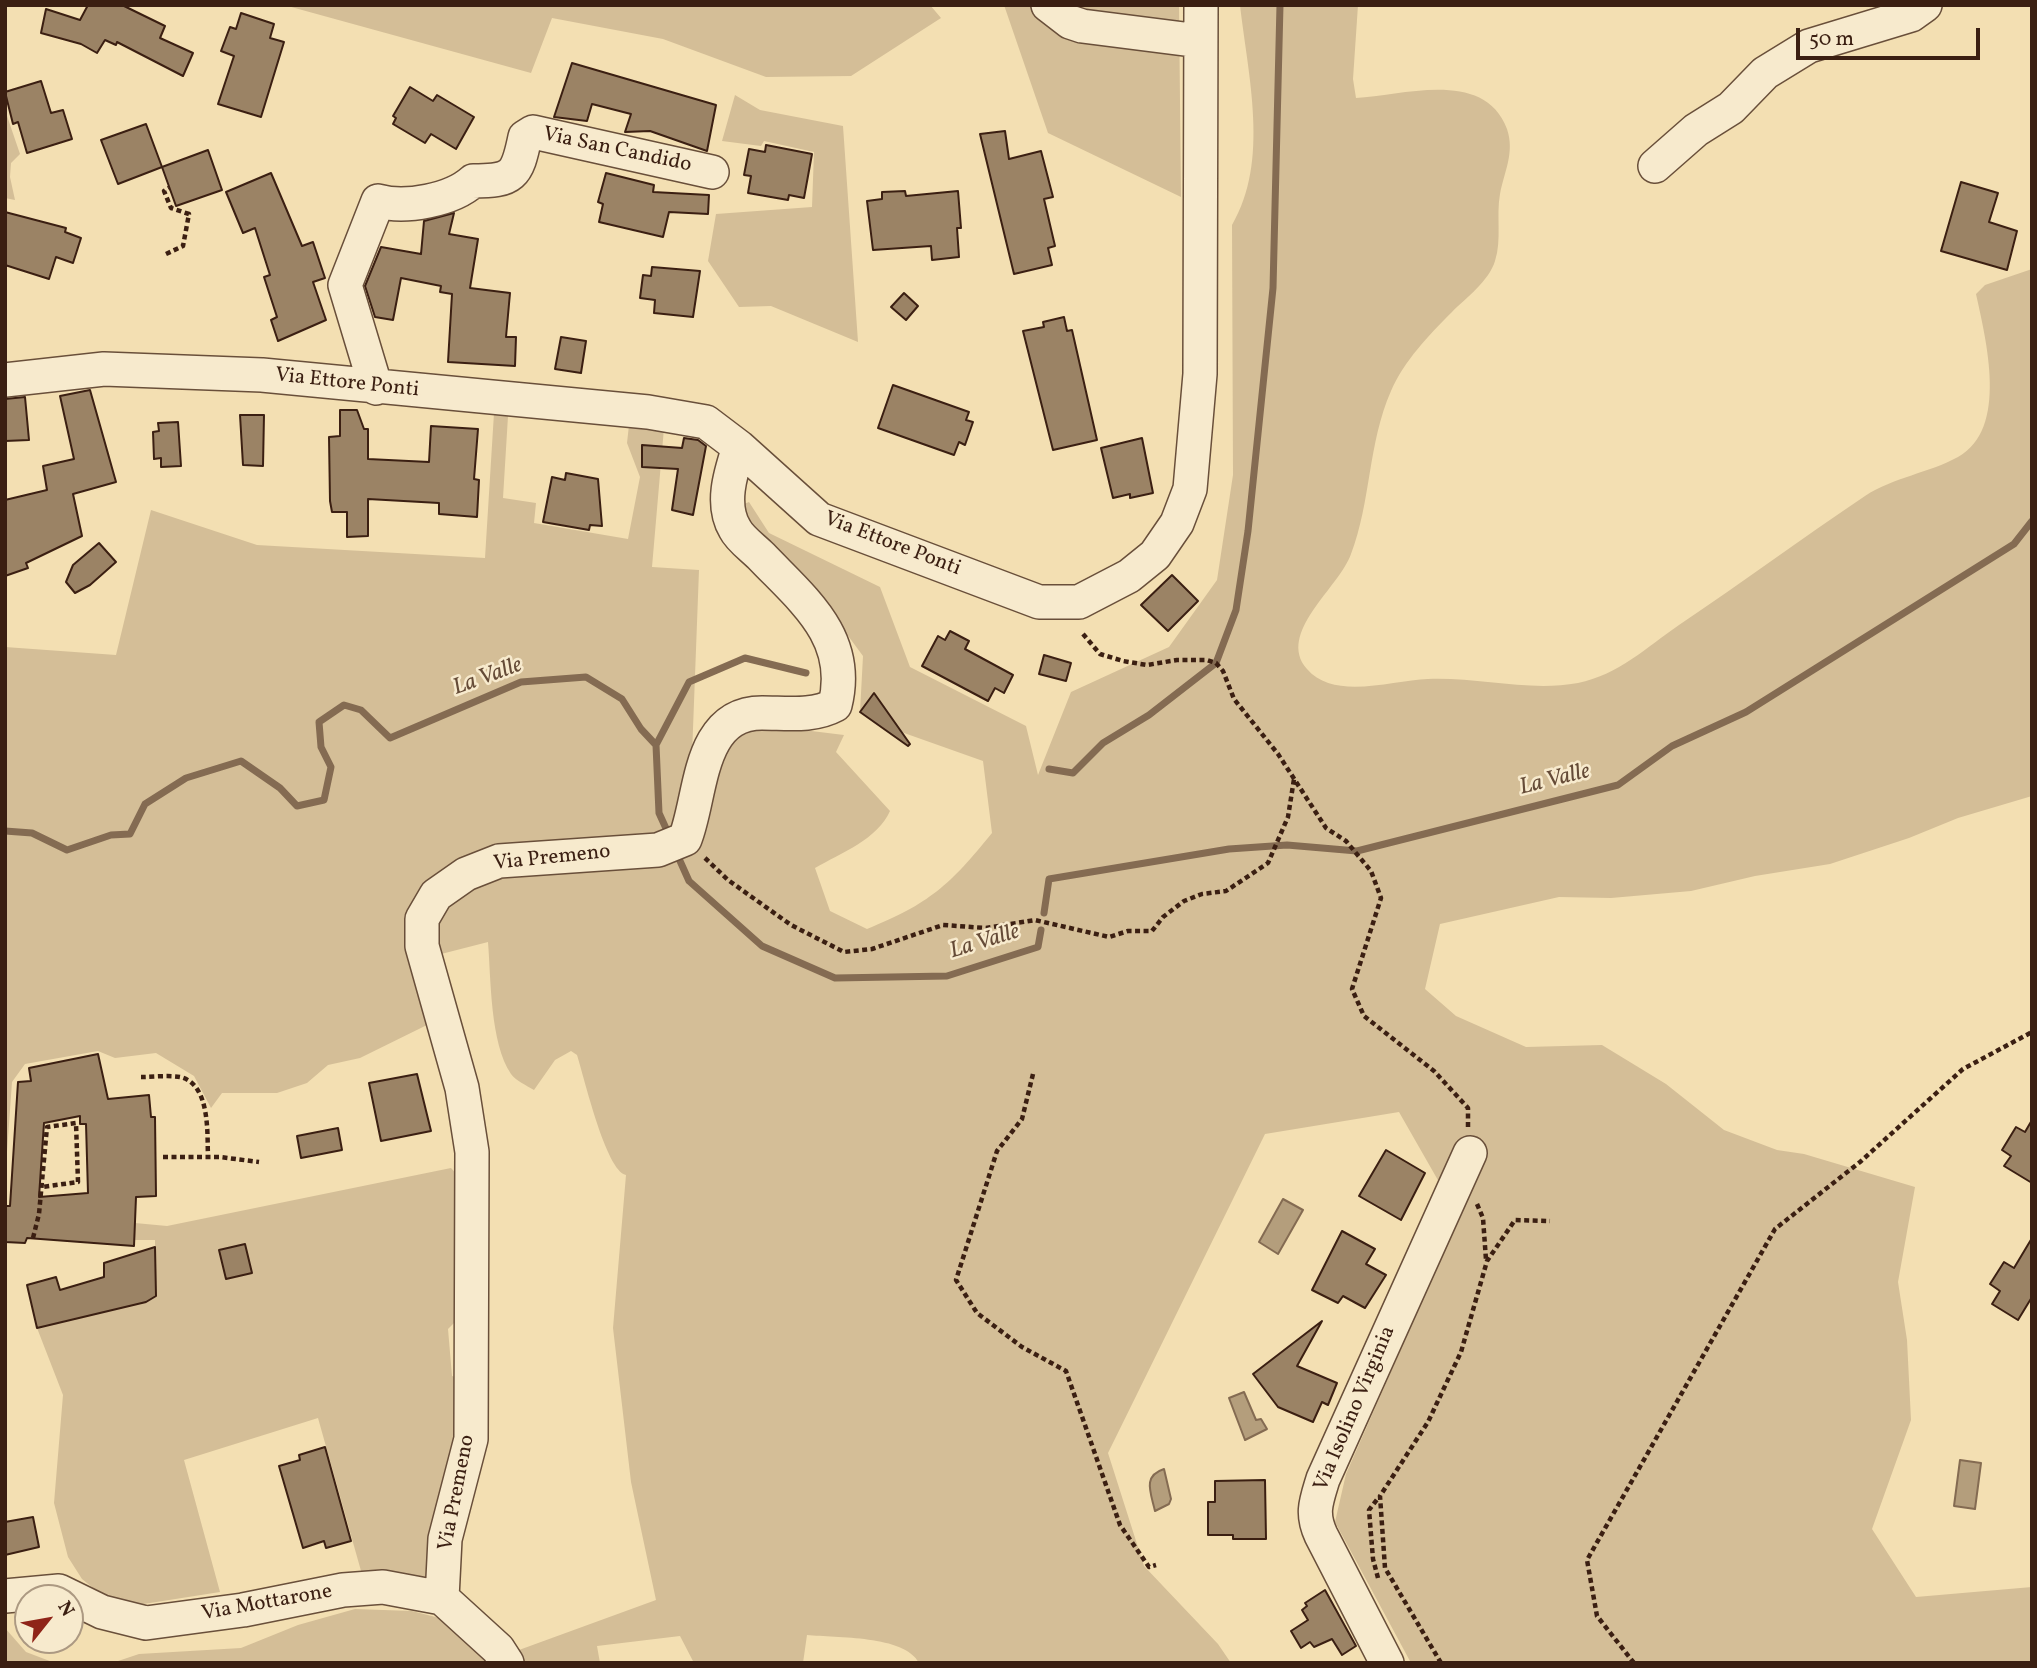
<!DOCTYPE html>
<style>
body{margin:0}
#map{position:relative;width:2037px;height:1668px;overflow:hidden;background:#f3dfb2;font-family:Vollkorn,serif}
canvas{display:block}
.frame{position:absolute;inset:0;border:7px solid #3b1f12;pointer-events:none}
.north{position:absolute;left:14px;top:1584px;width:70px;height:70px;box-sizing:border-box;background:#f7eacd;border:2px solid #ac9982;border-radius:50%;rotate:59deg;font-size:19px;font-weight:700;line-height:28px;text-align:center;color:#3b1f12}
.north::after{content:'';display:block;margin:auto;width:24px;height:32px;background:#8f2418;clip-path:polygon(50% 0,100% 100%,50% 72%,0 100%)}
.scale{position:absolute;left:1796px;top:28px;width:184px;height:32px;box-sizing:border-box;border:4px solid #3b1f12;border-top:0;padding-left:9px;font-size:21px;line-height:24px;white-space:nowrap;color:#3b1f12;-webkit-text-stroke:5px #f7eacd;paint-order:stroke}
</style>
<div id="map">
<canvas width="2037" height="1668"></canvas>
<div class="frame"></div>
<div class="north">N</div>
<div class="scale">50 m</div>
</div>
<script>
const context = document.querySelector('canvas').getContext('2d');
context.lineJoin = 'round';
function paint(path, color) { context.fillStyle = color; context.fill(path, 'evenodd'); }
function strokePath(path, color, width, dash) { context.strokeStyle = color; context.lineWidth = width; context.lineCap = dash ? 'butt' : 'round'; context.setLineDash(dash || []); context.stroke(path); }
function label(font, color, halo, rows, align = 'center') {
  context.font = font + ' Vollkorn,serif'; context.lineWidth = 5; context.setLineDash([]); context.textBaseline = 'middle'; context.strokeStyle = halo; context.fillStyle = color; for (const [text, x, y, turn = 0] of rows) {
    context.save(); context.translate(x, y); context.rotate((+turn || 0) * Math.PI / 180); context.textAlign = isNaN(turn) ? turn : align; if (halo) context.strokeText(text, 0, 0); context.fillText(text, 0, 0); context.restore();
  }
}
paint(new Path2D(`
 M284 5H930L941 18 851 76 766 77 663 39 552 18 531 73Z
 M1004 5H1179L1181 197 1048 133Z
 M1240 5H1358L1353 79 1356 98C1402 96 1484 68 1507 129 1515 153 1504 172 1500 194 1496 216 1502 240 1495 261 1489 281 1466 298 1452 312 1429 335 1404 361 1391 391 1368 443 1371 502 1351 554 1339 588 1276 633 1307 669 1334 701 1393 680 1428 679 1478 677 1529 692 1578 683 1618 675 1647 647 1679 625 1742 583 1802 538 1865 496 1894 477 1929 473 1958 457 2009 429 1986 340 1976 294L1985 285 2032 269V796L1958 818 1909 838 1830 864 1755 876 1691 891 1611 898 1559 897 1440 924 1425 989 1456 1016 1526 1047 1602 1045 1666 1084 1724 1130 1777 1150 1804 1154 1915 1187 1898 1282 1907 1340 1911 1420 1872 1529 1916 1597 2032 1587V1663H1411L1335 1522 1346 1474 1459 1217 1399 1112 1265 1134 1108 1453 1144 1566 1218 1644 1231 1663H919C905 1635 836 1638 807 1635L803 1663H694L680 1636 597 1646 600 1663H526L519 1650 656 1600 631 1482 613 1328 626 1175C606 1171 584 1077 577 1055L571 1051 555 1060 534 1090C526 1085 516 1081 511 1074 490 1043 491 979 488 942L410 962 429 1024 360 1058 328 1065 307 1083 277 1093H222L211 1108 194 1076 156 1053 115 1058 98 1051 25 1064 12 1082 5 1180V647L116 655 151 510 257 545 485 558 494 413 508 416 503 498 536 503 534 523 628 539 640 477 627 443 629 425 664 428 652 567 699 570 692 755 720 750 754 724 844 735 836 752 890 811C878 839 841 853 815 868L830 911 867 929C929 904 950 885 992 833L983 761 890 728 860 712 863 656 826 606 769 551 739 506 749 502 769 533 880 587 910 667 1026 726 1038 775 1071 692 1169 647 1217 580 1233 475 1232 225C1270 161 1248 76 1240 5Z
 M735 95 760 110 843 126 858 342 771 306 739 307 708 261 716 214 812 207 814 152 764 141 761 146 722 141Z
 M5 110 20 154 11 163 10 177 15 200 5 198Z
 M451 1168 462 1180 465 1312 448 1329 452 1376 458 1378 460 1449 435 1574 424 1584 363 1578 318 1418 184 1460 220 1592 131 1606 108 1600 82 1579 68 1557 54 1503 63 1395 37 1328 155 1296V1240H134L135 1223 167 1226Z
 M355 1609 412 1611 447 1620 490 1663H112L139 1654 241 1648 298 1625Z
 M5 1628 26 1652 55 1663H5Z`), '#d4be97');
const water = new Path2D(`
 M1283 1199 1303 1210 1278 1254 1259 1242Z
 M1244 1392 1256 1420 1261 1419 1267 1429 1245 1440 1229 1398Z
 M1960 1460 1981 1463 1975 1509 1954 1506Z
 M1164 1469 1171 1499 1169 1504 1155 1511C1151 1493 1142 1476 1164 1469Z`);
paint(water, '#b49e7c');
strokePath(water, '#846b52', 2);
strokePath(new Path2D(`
 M656 745 689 682 745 658 806 673
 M1049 769 1073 773 1103 743 1149 715 1216 663 1236 610 1248 531 1273 288 1280 5
 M5 831 32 833 67 850 111 835 130 834 145 804 186 778 241 761 280 788 297 806 324 800 331 767 321 747 319 722 344 705 361 710 390 738 521 682 586 677 622 699 641 729 656 745 659 813 669 835
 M676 852 689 881 762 946 835 978 947 976 1038 947 1041 930
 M1044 913 1049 879 1229 849 1287 845 1357 851 1618 785 1672 746 1746 712 2014 544 2032 521`), '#846b52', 7);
const building = new Path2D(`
 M88 5H122L165 26 160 38 193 53 183 76 117 42 116 45 105 40 97 53 81 44 41 33 46 9 80 20Z
 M241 13 274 24 270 38 284 42 261 117 218 104 234 56 221 51 230 27 236 29Z
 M572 63 716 105 707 151 650 131 625 132 631 114 592 104 587 121 554 117Z
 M41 81 51 113 63 110 72 139 27 153 18 122 13 124 5 92Z
 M410 87 433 101 437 95 474 117 456 149 431 134 425 143 393 124 396 118 393 116Z
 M146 124 162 167 118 184 101 140Z
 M1005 131 1009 159 1041 151 1053 197 1044 199 1055 246 1048 248 1052 265 1014 274 980 134Z
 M766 145 812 154 804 198 789 195 788 200 748 193 751 176 744 175 749 149 765 152Z
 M208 150 222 190 176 206 162 167Z
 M271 173 302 246 313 242 325 278 313 282 326 320 278 341 271 320 277 317 264 277 270 275 255 228 243 233 226 192Z
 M606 173 654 185 653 192 709 195 708 214 669 212 663 237 599 222 603 204 598 202Z
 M1961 182 1998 193 1989 222 2017 231 2007 270 1941 251Z
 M905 191 906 196 958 191 961 228H957L959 257 932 260 931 246 873 250 867 201 882 199V192Z
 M5 212 66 228 65 232 81 238 73 263 56 257 49 279 5 265Z
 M454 213 449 234 478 239 470 288 510 293 506 337H516L515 366 448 362 452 294 440 292 441 286 401 278 393 320 375 317 365 286 381 247 421 254 424 221Z
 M652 267 700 271 693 317 654 313 655 300 640 298 643 275 651 276Z
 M904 293 918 306 906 320 891 307Z
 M1064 317 1067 331 1072 330 1097 440 1053 450 1023 331 1044 327 1043 322Z
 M561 337 586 341 581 373 555 369Z
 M893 385 969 412 966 420 973 422 965 445 959 442 954 455 878 428Z
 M90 390 116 482 73 494 82 536 26 563 28 568 5 576V500L47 490 43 466 74 459 60 396Z
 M25 397 29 440 5 441V399Z
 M340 410H357L364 429H368V459L429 462 431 426 478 429 474 479 479 480 477 517 439 514V503L368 499V536L347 537V512H332L330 501 329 437 340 436Z
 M240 415H264L263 466 243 465Z
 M178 422 181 466 161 467V458L154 459 153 432 159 431 158 423Z
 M684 438 698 440 706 446 693 515 672 510 678 469 642 467V445L682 448Z
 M1142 438 1153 493 1130 498V494L1113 498 1101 448Z
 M566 473 598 479 602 526 590 525 589 530 543 522 552 477 565 480Z
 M99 543 116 562 90 585 75 593 66 582 73 565Z
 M1172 575 1198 601 1168 631 1141 605Z
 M950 631 969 641 965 649 1013 675 1004 693 995 688 988 701 922 666 938 636 945 640Z
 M1044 655 1071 663 1066 681 1039 674Z
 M874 693 910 744 908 746 860 712Z
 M98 1054 108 1099 149 1095 151 1117H155L156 1196 136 1197 134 1246 27 1238 25 1243 5 1242V1206H10L18 1082 31 1081 29 1068ZM80 1116V1124H86L88 1193 39 1197 44 1123Z
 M417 1074 431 1131 381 1141 369 1083Z
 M2032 1120V1183L2004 1166 2011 1156 2002 1150 2016 1127 2025 1132Z
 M338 1128 342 1150 301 1158 297 1136Z
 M1386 1150 1425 1173 1401 1220 1359 1196Z
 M1342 1231 1375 1249 1366 1264 1386 1275 1365 1308 1343 1296 1338 1303 1312 1290Z
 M2032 1238V1297L2018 1320 1992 1304 2000 1291 1990 1284 2004 1262 2014 1268Z
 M245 1244 252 1273 226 1279 219 1250Z
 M155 1247 156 1296 146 1302 37 1328 27 1285 56 1277 60 1290 104 1277V1263Z
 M1322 1321 1297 1366 1337 1383 1328 1405 1322 1402 1313 1422 1278 1407 1253 1374Z
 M325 1447 351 1541 326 1548 324 1541 303 1548 279 1466 300 1460 299 1455Z
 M1265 1480 1266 1539H1233V1535H1208V1502H1215V1481Z
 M33 1517 39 1547 5 1555V1522Z
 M1325 1590 1356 1646 1342 1655 1332 1639 1314 1647 1310 1642 1301 1648 1291 1631 1308 1620 1302 1610 1307 1606 1305 1603Z`);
paint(building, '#9b8365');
strokePath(building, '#3b1f12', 2);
const minor = new Path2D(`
 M1048 5 1070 22 1082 26 1200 41
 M1655 166 1696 130 1731 108 1765 73 1809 46 1911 15 1925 5
 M5 380 104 369 262 375 648 412 706 422 739 447 819 519 1039 602H1079L1129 576 1155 555 1177 523 1190 489 1200 374 1201 5
 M376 388 345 285 378 201C405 209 452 200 473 181 513 181 517 176 525 137L533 132 712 172
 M5 1596 59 1591 102 1612 146 1623 243 1610 343 1590 383 1587 442 1598 498 1649 507 1663
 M442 1598 445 1539 471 1439 472 1152 462 1088 422 946V919L436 895 466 874 499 861 658 850 685 839C702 797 697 713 762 713 787 713 813 717 835 705 852 637 803 600 761 556 753 548 740 539 735 529 720 504 731 472 739 447
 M1387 1663 1321 1535C1311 1513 1316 1502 1323 1479L1470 1153`);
strokePath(minor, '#694f3a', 36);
strokePath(new Path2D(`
 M166 254 183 246 189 214 171 208 164 191 169 188
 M1083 634 1100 654 1123 661 1147 665 1177 660H1207L1216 663 1223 671 1234 699 1278 754 1326 828 1346 841 1371 871 1381 898 1352 989 1364 1016 1434 1071 1468 1108V1127
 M705 858 728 880 791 925 844 952 872 949 943 925 986 928 1035 920 1109 937 1128 931H1152L1163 917 1184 901 1202 894 1226 891 1268 863 1288 817 1294 779
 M1033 1074 1022 1119 997 1151 956 1280 977 1313 1022 1347 1066 1371 1120 1525 1149 1567 1156 1565
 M141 1077C153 1077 168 1075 180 1077 211 1084 207 1135 208 1158
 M163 1157H220L259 1162
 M1477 1204 1483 1218 1486 1260
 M33 1238 39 1214 47 1127 76 1123 78 1182 42 1187
 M1378 1578 1373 1559 1369 1510 1379 1497
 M1441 1663 1385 1568 1380 1496 1428 1422 1461 1352 1487 1261 1515 1220 1550 1221
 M1634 1663 1597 1616 1587 1560 1775 1229 1860 1162 1963 1069 2032 1032`), '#3b1f12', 4.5, [5, 3.5]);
strokePath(minor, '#f7eacd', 33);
label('21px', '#3b1f12', '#f7eacd', [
 ["Via San Candido",617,151,12],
 ["Via Ettore Ponti",347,384,6],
 ["Via Ettore Ponti",892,545,21],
 ["Via Premeno",552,859,-6],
 ["Via Isolino Virginia",1356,1409,-67],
 ["Via Premeno",458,1493,-79],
 ["Via Mottarone",267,1604,-10]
]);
label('italic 23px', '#654b37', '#f7eacd', [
 ["La Valle",488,678,-20],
 ["La Valle",1555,781,-14],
 ["La Valle",985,943,-17]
]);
</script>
